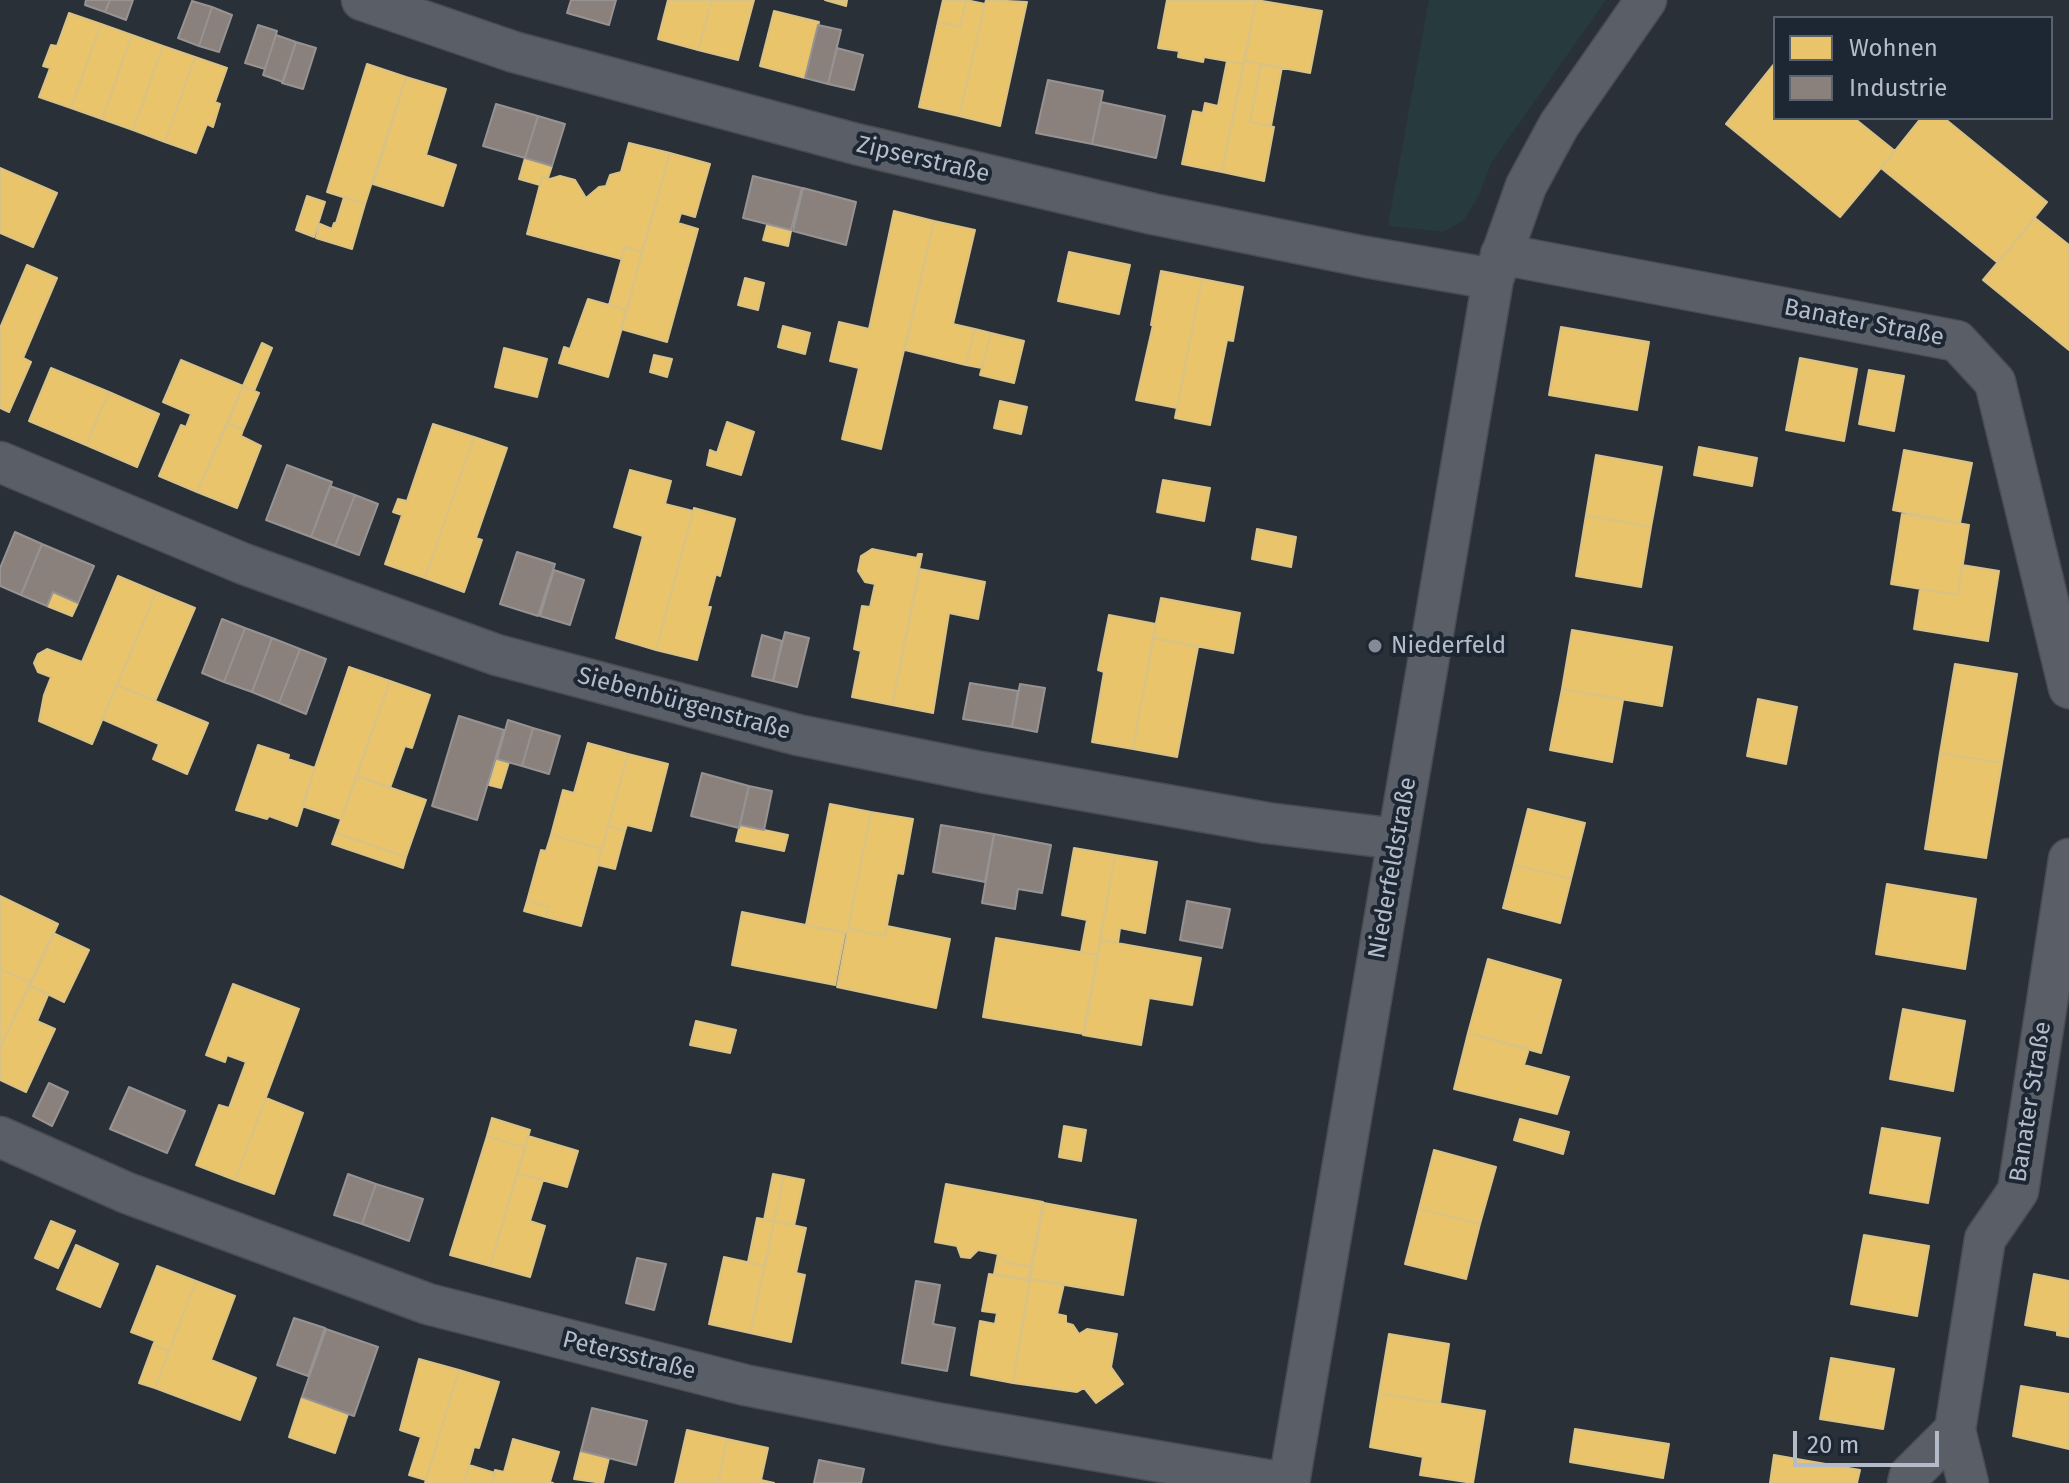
<!DOCTYPE html>
<meta charset="utf-8">
<style>
body{margin:0}
#map{position:relative;width:2069px;height:1483px;overflow:hidden;background:#2a3038;font-family:"Fira Sans",sans-serif}
canvas{display:block}
.legend{position:absolute;left:1773px;top:16px;width:280px;height:104px;box-sizing:border-box;background:#1d2633;border:2px solid #59626f;margin:0;padding:10px 14px;list-style:none;font-size:24px;color:#b4bcc9}
.legend li{display:flex;align-items:center;gap:16px;height:40px}
.legend b{width:40px;border:2px solid #59626f}
.scale{position:absolute;left:1793px;top:1431px;width:146px;height:36px;box-sizing:border-box;border:4px solid #b4bcc9;border-top:0;padding-left:10px;font-size:24px;line-height:28px;white-space:nowrap;color:#b4bcc9;-webkit-text-stroke:6px #1d2633;paint-order:stroke}
</style>
<div id="map">
<canvas width="2069" height="1483"></canvas>
<ul class="legend">
<li><b style="height:22px;background:#e9c46a"></b>Wohnen</li>
<li><b style="height:22px;background:#8a817c"></b>Industrie</li>
</ul>
<div class="scale">20 m</div>
</div>
<script>
const context = document.querySelector('canvas').getContext('2d');
context.lineJoin = 'round';
function paint(path, color) { context.fillStyle = color; context.fill(path, 'evenodd'); }
function strokePath(path, color, width, dash) { context.strokeStyle = color; context.lineWidth = width; context.lineCap = dash ? 'butt' : 'round'; context.setLineDash(dash || []); context.stroke(path); }
function label(font, color, halo, rows, align = 'center') {
  context.font = font + ' "Fira Sans",sans-serif'; context.lineWidth = 8; context.setLineDash([]); context.textBaseline = 'middle'; context.strokeStyle = halo; context.fillStyle = color; for (const [text, x, y, turn = 0] of rows) {
    context.save(); context.translate(x, y); context.rotate((+turn || 0) * Math.PI / 180); context.textAlign = isNaN(turn) ? turn : align; if (halo) context.strokeText(text, 0, 0); context.fillText(text, 0, 0); context.restore();
  }
}
paint(new Path2D(`
 M1429 0H1606L1491 163 1479 195 1464 220 1443 232 1388 226Z`), '#273a3e');
const homes = new Path2D(`
 M668 0H712L698 50 658 39Z
 M712 0H754L738 60 698 50Z
 M825 0H847L846 6Z
 M943 0H966L960 27 938 22Z
 M966 0 985 4 959 116 919 107 938 22 960 27Z
 M986 0 1027 2 1000 126 959 116Z
 M1167 0H1256L1244 64 1204 57 1203 62 1178 57 1179 51 1158 48Z
 M1256 0 1322 11 1310 73 1244 61Z
 M774 11 819 22 805 78 760 66Z
 M69 13 101 24 71 108 39 97 50 68 43 66 51 45 57 46Z
 M101 24 132 35 102 119 71 108Z
 M132 35 163 46 133 130 102 119Z
 M163 46 195 57 165 142 133 130Z
 M195 57 227 68 215 102 220 104 213 127 207 124 196 153 165 142Z
 M1227 61 1244 64 1222 172 1182 164 1193 111 1203 113 1205 103 1218 106Z
 M1244 61 1261 64 1250 122 1274 127 1264 181 1222 172Z
 M1775 63V118H1854L1895 151 1840 217 1726 124Z
 M367 64 406 77 365 204 327 192Z
 M1261 64 1282 67 1271 126 1250 122Z
 M406 77 446 89 426 155 456 165 443 206 373 184Z
 M1921 118H1944L2047 202 1998 263 1881 168Z
 M629 143 670 153 642 252 625 247 621 259 527 234 542 177 550 179 560 176 575 180 586 198 599 187 606 186 610 175 621 172Z
 M670 153 710 164 695 217 681 213 678 223 698 229 667 342 621 329Z
 M525 158 552 166 548 178 542 177 540 185 519 179Z
 M0 168 57 193 33 247 0 233Z
 M307 196 325 202 314 237 296 230Z
 M344 197 365 204 352 249 316 238 320 224 332 229 334 223H336Z
 M894 211 934 221 881 449 842 439 859 368 830 361 839 322 869 329Z
 M2035 218 2069 245V350L1983 280Z
 M934 221 975 230 953 324 975 329 966 365 905 350Z
 M767 225 791 231 788 246 763 240Z
 M625 247 642 252 627 310 609 305Z
 M1069 252 1130 265 1119 314 1058 301Z
 M27 265 57 278 23 358 31 362 9 412 0 408V328Z
 M1161 271 1202 279 1177 408 1136 400 1153 325H1151Z
 M745 278 764 283 758 310 738 305Z
 M1202 279 1243 287 1233 341 1227 340 1210 425 1175 418Z
 M588 299 627 310 608 377 559 363 564 347 570 349Z
 M783 326 810 333 805 354 778 347Z
 M1561 327 1649 342 1637 410 1549 395Z
 M975 329 991 333 982 368 966 365Z
 M991 333 1024 341 1014 383 980 375Z
 M262 343 272 348 254 391 243 386Z
 M504 348 547 359 537 397 495 387Z
 M654 355 672 359 667 377 650 372Z
 M1800 358 1857 369 1844 441 1786 430Z
 M181 360 243 386 197 492 159 476 181 425 186 427 191 414 163 402Z
 M51 368 109 392 86 445 29 421Z
 M1869 370 1904 376 1894 431 1859 424Z
 M243 386 259 393 243 430 228 423Z
 M109 392 159 414 137 467 86 445Z
 M1000 401 1027 407 1021 434 994 428Z
 M727 422 754 432 741 475 707 465 710 450 717 453Z
 M228 423 243 430 241 436 261 446 237 508 197 492Z
 M433 424 474 437 425 578 385 564 402 515 393 512 398 499 407 501Z
 M474 437 507 448 476 538 482 540 464 592 425 578Z
 M1699 447 1757 458 1752 486 1694 475Z
 M1904 450 1972 463 1960 523 1893 510Z
 M1596 455 1662 467 1651 527 1586 515Z
 M630 470 671 481 665 504 693 511 656 650 616 638 643 536 614 527Z
 M1163 480 1210 488 1204 521 1157 512Z
 M694 508 735 519 720 576 716 574 707 607H711L697 660 656 650Z
 M1902 514 1969 525 1958 595 1891 584Z
 M1586 515 1651 527 1641 587 1576 576Z
 M1257 529 1296 537 1291 567 1252 559Z
 M872 549 917 558 918 554H922L892 705 852 697 861 651 854 649 862 606 870 607 875 584 865 582 858 571 861 556Z
 M1962 565 1999 571 1988 641 1914 629 1920 589 1958 595Z
 M920 569 985 582 978 619 949 613 933 713 892 705Z
 M118 576 156 592 92 744 39 721 44 695 51 677 38 672 34 663 38 654 47 649 82 662Z
 M53 592 78 603 72 616 47 606Z
 M156 592 195 608 155 701 117 685Z
 M1161 598 1240 613 1233 653 1153 638Z
 M1109 615 1156 624 1133 749 1092 742 1104 672 1098 670Z
 M1572 630 1672 647 1662 706 1562 689Z
 M1153 638 1198 647 1177 757 1133 749Z
 M1955 664 2017 674 2002 763 1940 753Z
 M349 667 390 681 341 819 302 806Z
 M390 681 430 695 412 748 405 746 390 788 357 776Z
 M117 685 208 723 187 774 153 759 159 744 102 719Z
 M1562 689 1623 700 1612 762 1550 750Z
 M1758 699 1797 707 1786 764 1747 756Z
 M588 743 628 754 602 849 551 835 563 790 574 793Z
 M258 745 289 755 288 759 315 768 297 826 269 816 267 819 236 810Z
 M1940 753 2002 763 1986 858 1925 849Z
 M628 754 668 764 651 831 627 825 625 831 608 826Z
 M497 759 509 762 501 788 489 785Z
 M357 776 426 800 406 857 336 833Z
 M830 804 871 812 847 933 806 925Z
 M1528 809 1585 823 1571 879 1514 865Z
 M871 812 913 819 903 874 897 873 885 936 848 929Z
 M740 825 788 835 784 851 736 841Z
 M608 826 625 831 615 869 598 865Z
 M336 833 406 857 403 868 332 844Z
 M551 835 602 849 581 926 546 917 549 907 527 901 541 850 546 851Z
 M1074 848 1115 855 1098 955 1081 952 1087 920 1062 915Z
 M1115 855 1157 862 1145 933 1120 928 1118 943 1100 940Z
 M1514 865 1571 879 1560 923 1503 908Z
 M1887 884 1976 899 1965 969 1876 954Z
 M0 896 58 924 31 983 0 969Z
 M527 901 549 907 546 917 524 911Z
 M742 912 845 933 835 985 732 965Z
 M887 926 950 939 936 1008 837 987 848 929 885 936Z
 M53 933 89 950 64 1002 29 985Z
 M996 938 1098 955 1084 1034 983 1017Z
 M1100 940 1201 958 1192 1005 1149 998 1141 1045 1083 1035Z
 M1488 959 1561 980 1541 1053 1468 1033Z
 M0 969 31 983 0 1048Z
 M233 984 299 1009 235 1180 196 1165 219 1105 229 1108 246 1062 227 1055 225 1062 206 1055Z
 M29 985 48 995 37 1021 55 1029 26 1092 0 1080V1048Z
 M1903 1009 1965 1021 1953 1091 1890 1079Z
 M696 1021 736 1030 730 1053 690 1045Z
 M1468 1033 1529 1049 1524 1065 1569 1077 1557 1114 1454 1089Z
 M266 1098 303 1113 274 1194 235 1180Z
 M492 1118 530 1130 525 1148 487 1136Z
 M1520 1119 1569 1132 1563 1154 1514 1140Z
 M1064 1126 1086 1130 1081 1161 1059 1157Z
 M1882 1128 1940 1138 1928 1203 1870 1193Z
 M487 1136 525 1148 490 1266 450 1255Z
 M528 1136 578 1151 567 1187 517 1173Z
 M1434 1150 1496 1167 1480 1224 1419 1209Z
 M517 1173 543 1180 530 1221 545 1226 530 1277 490 1266Z
 M773 1174 784 1176 774 1221 764 1220Z
 M784 1176 804 1180 794 1226 774 1221Z
 M946 1184 1043 1202 1031 1267 1004 1262 998 1254 978 1250 970 1258 961 1257 957 1246 935 1242Z
 M1044 1203 1136 1220 1123 1295 1030 1279Z
 M1419 1209 1480 1224 1466 1279 1405 1264Z
 M757 1218 774 1221 765 1266 748 1262Z
 M51 1221 75 1231 58 1268 35 1258Z
 M774 1221 806 1228 796 1273 805 1275 791 1342 750 1333Z
 M1864 1235 1929 1246 1917 1316 1851 1304Z
 M76 1245 118 1264 100 1307 57 1289Z
 M998 1254 1004 1262 1031 1267 1028 1280 994 1274Z
 M724 1257 765 1266 750 1333 709 1324Z
 M157 1266 196 1281 169 1351 153 1345 155 1341 131 1332Z
 M989 1274 1030 1281 1013 1383 971 1375 980 1321 995 1324 997 1313 982 1311Z
 M2034 1274 2069 1281V1337L2057 1335V1331L2025 1325Z
 M1030 1279 1064 1284 1057 1314 1066 1316V1323L1073 1325 1079 1334 1087 1329 1117 1334 1111 1367 1123 1384 1096 1403 1084 1388 1077 1392 1013 1383Z
 M196 1281 235 1296 211 1360 256 1378 240 1420 155 1388Z
 M1389 1334 1449 1344 1440 1403 1379 1393Z
 M153 1345 169 1351 155 1388 139 1383Z
 M1831 1358 1894 1369 1883 1429 1820 1419Z
 M419 1359 459 1370 426 1480 409 1475 421 1437 400 1430Z
 M459 1370 499 1382 479 1448 474 1447 464 1483H425Z
 M2021 1386 2069 1394V1449L2013 1436Z
 M1379 1393 1485 1411 1473 1483 1420 1475 1423 1457 1370 1447Z
 M302 1397 348 1414 335 1453 289 1437Z
 M1575 1429 1669 1444 1663 1478 1570 1462Z
 M687 1430 727 1439 718 1483H675Z
 M513 1439 559 1452 550 1482 553 1483H492L495 1470 504 1472Z
 M727 1439 768 1448 761 1480 774 1483H718Z
 M581 1451 609 1458 603 1483 574 1479Z
 M1774 1455 1860 1470 1857 1483H1770Z
 M469 1465 495 1473 492 1483H464Z`);
paint(homes, '#e9c46a');
strokePath(homes, '#d9c286', 2);
const industry = new Path2D(`
 M86 0H110L105 12 85 5Z
 M110 0H133L126 20 105 12Z
 M571 0H616L609 25 567 13Z
 M192 1 212 7 199 46 178 38Z
 M212 7 232 15 219 52 199 46Z
 M258 25 277 31 265 69 245 63Z
 M818 25 841 30 828 84 805 78Z
 M276 35 296 42 283 82 263 75Z
 M296 42 316 48 303 89 282 83Z
 M837 48 863 55 854 90 828 84Z
 M1048 80 1103 91 1092 144 1036 133Z
 M1101 102 1165 116 1156 158 1092 144Z
 M496 104 538 116 525 158 483 146Z
 M538 116 565 124 552 166 525 158Z
 M753 176 802 188 791 230 743 218Z
 M803 188 856 202 846 245 793 231Z
 M287 465 332 482 311 537 266 520Z
 M330 486 355 495 335 546 311 537Z
 M355 495 378 504 359 555 335 546Z
 M15 532 42 544 21 595 0 586V568Z
 M42 544 94 566 78 603 53 592 47 606 21 595Z
 M517 552 555 564 538 616 500 604Z
 M554 570 584 580 570 625 540 616Z
 M222 619 245 628 224 682 202 673Z
 M245 628 272 638 252 692 224 682Z
 M785 632 809 638 797 687 773 681Z
 M762 635 782 641 773 681 752 676Z
 M272 638 300 649 279 703 252 692Z
 M300 649 326 659 306 714 279 703Z
 M970 683 1018 691 1012 727 963 719Z
 M1020 684 1045 688 1037 732 1012 727Z
 M459 716 504 730 477 820 432 806Z
 M508 720 533 728 522 766 497 759Z
 M533 728 560 736 549 774 522 766Z
 M702 773 749 786 739 828 691 816Z
 M749 786 772 791 764 830 740 825Z
 M941 825 994 834 985 882 933 872Z
 M994 834 1051 845 1042 893 1018 889 1015 909 982 903Z
 M1187 901 1230 909 1222 948 1180 940Z
 M49 1083 68 1092 52 1126 33 1116Z
 M129 1087 185 1111 167 1153 110 1129Z
 M348 1174 376 1184 362 1224 334 1215Z
 M376 1184 423 1199 409 1241 362 1224Z
 M637 1258 666 1264 654 1310 626 1303Z
 M916 1281 940 1285 933 1324 955 1328 947 1371 902 1363Z
 M294 1318 325 1328 308 1376 277 1365Z
 M326 1329 378 1347 354 1416 302 1397Z
 M592 1408 647 1421 636 1465 581 1451Z
 M819 1460 864 1469 861 1483H814Z`);
paint(industry, '#8a817c');
strokePath(industry, '#979393', 2);
const minor = new Path2D(`
 M362 0 514 52 856 144 1153 214 1366 257 1493 279
 M1501 254 1957 341 1995 382 2069 688
 M0 462 244 564 497 655 798 735 981 772 1267 823 1397 839
 M0 1137 127 1193 428 1304 745 1385 942 1424 1284 1483
 M1955 1430 1968 1483
 M1289 1483 1493 279 1526 186 1559 125 1646 0
 M1908 1483 1910 1475 1955 1430 1985 1239 2018 1191 2069 859`);
strokePath(minor, '#484c53', 43);
strokePath(minor, '#5a5e66', 40);
for (const [x, y, r, color] of [
 [1375,646,8,"#848b96"]
]) { const dot = new Path2D(); dot.arc(x, y, r, 0, 2 * Math.PI); context.fillStyle = color; context.fill(dot); strokePath(dot, '#1d2633', 3); }
label('24px', '#b4bcc9', '#1d2633', [
 ["Zipserstraße",923,160,13],
 ["Banater Straße",1864,323,11],
 ["Siebenbürgenstraße",684,704,15],
 ["Niederfeldstraße",1393,868,-80],
 ["Banater Straße",2031,1102,-81],
 ["Petersstraße",629,1356,14]
]);
label('24px', '#b4bcc9', '#1d2633', [
 ["Niederfeld",1391,646]
], 'left');
</script>
